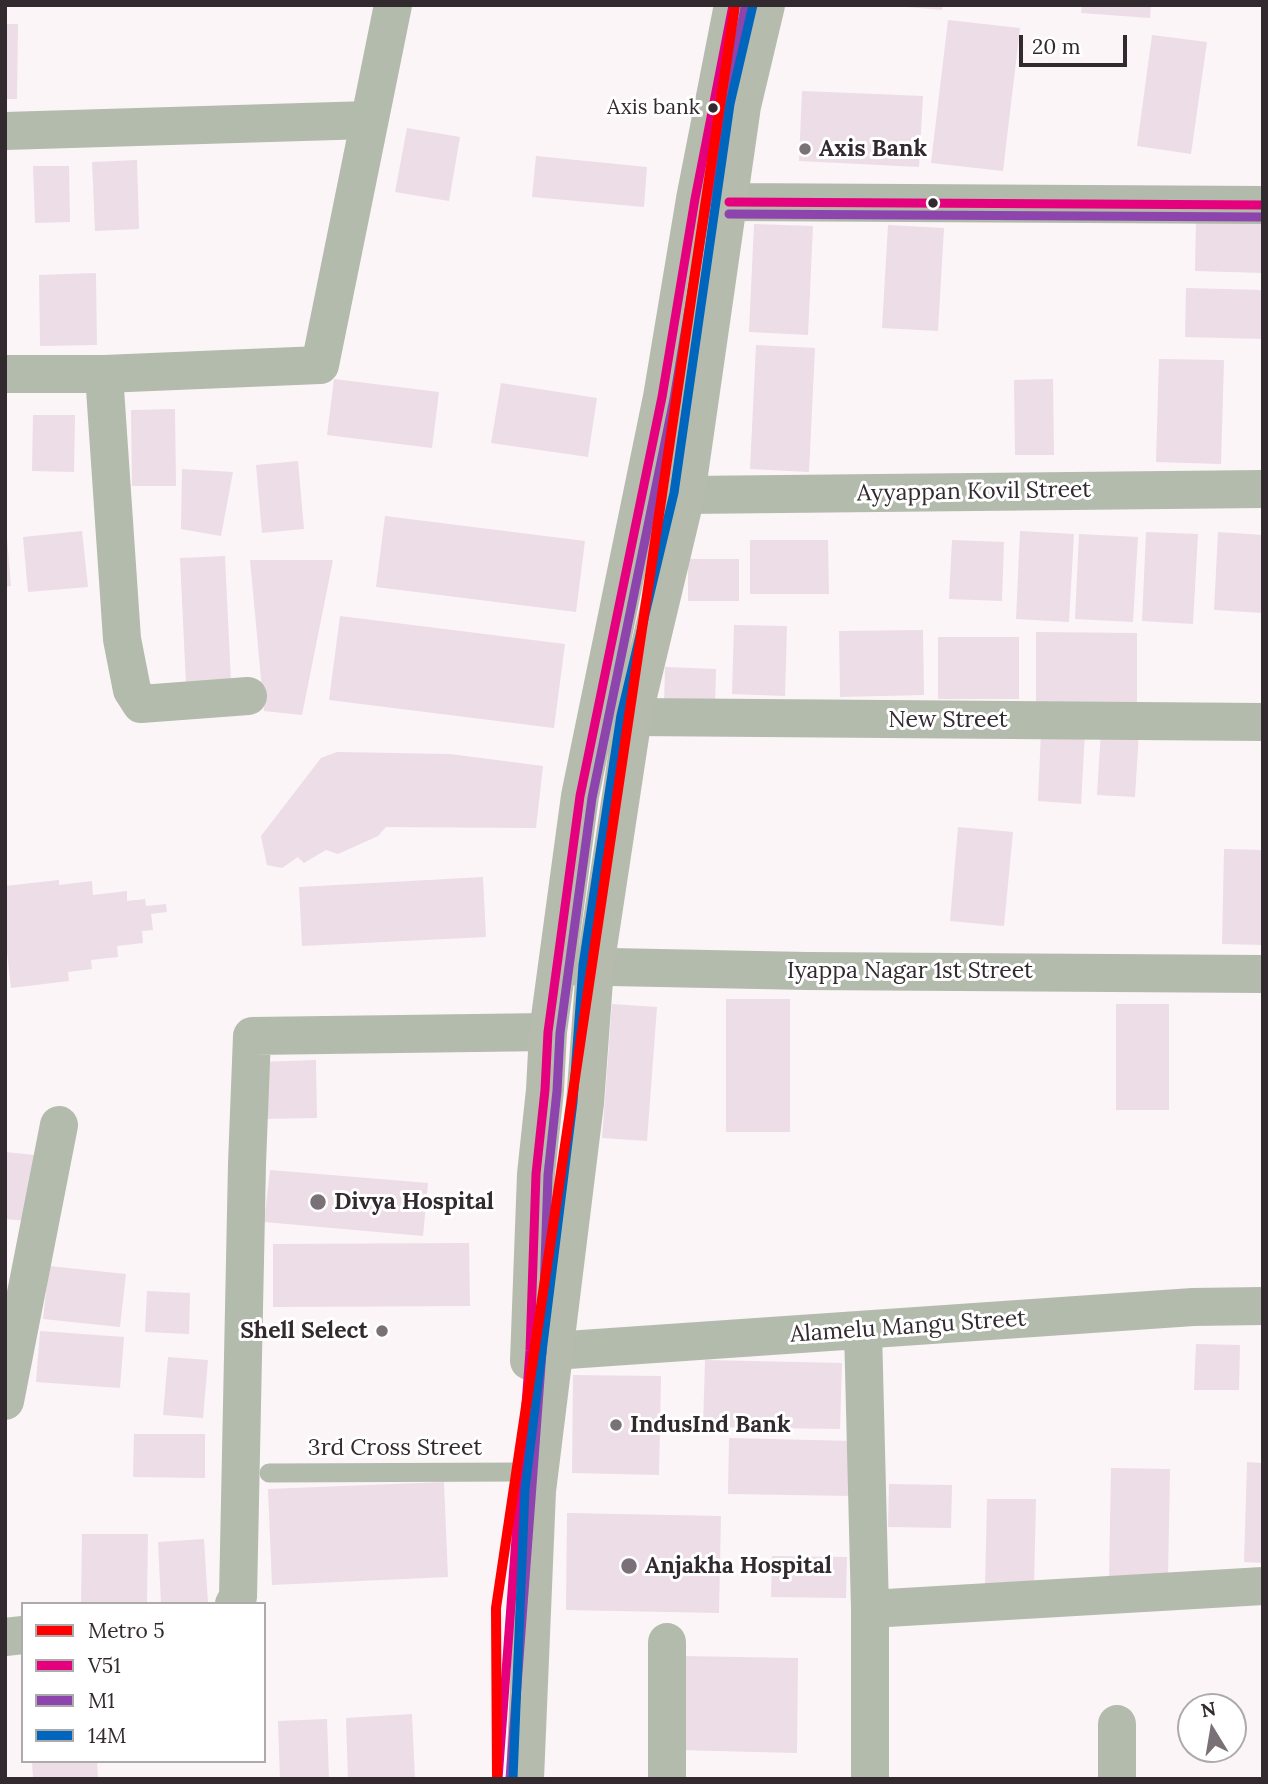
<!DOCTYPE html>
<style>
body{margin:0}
#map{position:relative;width:1268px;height:1784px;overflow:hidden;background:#fbf5f8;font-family:Lora,serif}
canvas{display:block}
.frame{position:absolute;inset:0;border:7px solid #332a2f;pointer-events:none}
.legend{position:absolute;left:21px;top:1602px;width:245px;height:161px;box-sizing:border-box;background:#fff;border:2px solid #adaaac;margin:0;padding:9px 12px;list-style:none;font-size:21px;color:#332a2f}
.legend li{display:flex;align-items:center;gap:14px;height:35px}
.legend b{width:35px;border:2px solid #adaaac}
.north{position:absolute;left:1177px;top:1693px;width:70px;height:70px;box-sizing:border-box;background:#fff;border:2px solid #adaaac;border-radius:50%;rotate:349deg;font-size:19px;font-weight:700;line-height:28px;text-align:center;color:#332a2f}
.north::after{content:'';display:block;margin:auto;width:24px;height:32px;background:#797175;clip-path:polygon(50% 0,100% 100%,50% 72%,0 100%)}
.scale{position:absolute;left:1019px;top:35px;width:108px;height:32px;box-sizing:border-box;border:4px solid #332a2f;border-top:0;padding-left:9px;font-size:21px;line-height:24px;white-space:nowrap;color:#332a2f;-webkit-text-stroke:5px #fff;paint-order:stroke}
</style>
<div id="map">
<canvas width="1268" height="1784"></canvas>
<div class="frame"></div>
<ul class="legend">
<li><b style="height:9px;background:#f00"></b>Metro 5</li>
<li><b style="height:9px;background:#e5007d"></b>V51</li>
<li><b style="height:9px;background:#8e44ad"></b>M1</li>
<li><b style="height:9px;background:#0065bd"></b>14M</li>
</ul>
<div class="north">N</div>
<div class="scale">20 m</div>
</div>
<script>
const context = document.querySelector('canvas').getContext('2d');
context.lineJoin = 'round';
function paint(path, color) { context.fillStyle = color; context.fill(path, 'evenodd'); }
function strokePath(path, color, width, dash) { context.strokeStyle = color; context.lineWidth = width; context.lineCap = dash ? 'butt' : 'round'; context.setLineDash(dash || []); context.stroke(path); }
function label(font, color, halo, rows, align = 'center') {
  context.font = font + ' Lora,serif'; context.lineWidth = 6; context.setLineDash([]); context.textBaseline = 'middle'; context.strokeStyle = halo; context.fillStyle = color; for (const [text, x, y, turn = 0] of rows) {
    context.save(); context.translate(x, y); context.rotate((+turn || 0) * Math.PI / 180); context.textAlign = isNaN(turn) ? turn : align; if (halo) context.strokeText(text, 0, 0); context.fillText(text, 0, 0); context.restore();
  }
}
paint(new Path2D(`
 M907 5H943L942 10 907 7Z
 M1082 5H1151L1150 18 1081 13Z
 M948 20 1020 28 1003 171 931 163Z
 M5 24H18L17 99H5Z
 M1152 35 1207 42 1191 154 1137 146Z
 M802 91 923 96 919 167 799 161Z
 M407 128 460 137 449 201 395 192Z
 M536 156 647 167 644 207 532 197Z
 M137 160 139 229 95 231 92 162Z
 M33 166H69L70 222 35 223Z
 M1196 220 1263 222V273L1195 271Z
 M754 224 813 226 808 335 749 332Z
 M888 225 944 228 938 331 882 328Z
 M96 273 97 345 40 346 39 275Z
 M1186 288 1263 290V339L1185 337Z
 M756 345 815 348 809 472 750 469Z
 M1159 359 1224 360 1221 464 1156 462Z
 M334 379 439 392 432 448 327 435Z
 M1053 379 1054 455H1015L1014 380Z
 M501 383 597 398 588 457 491 443Z
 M175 409 176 486H132L131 410Z
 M33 415H75L74 472 32 471Z
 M298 461 304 529 262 533 256 465Z
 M182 469 233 472 221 536 181 529Z
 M385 516 585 541 576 612 376 587Z
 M82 531 88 587 28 592 23 537Z
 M1020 531 1074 534 1069 622 1016 619Z
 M1146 532 1198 534 1193 624 1142 621Z
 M1218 532 1263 535V613L1214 610Z
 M1079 534 1138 537 1133 622 1075 619Z
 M5 538H7L11 586 5 587Z
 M750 540H828L829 594H750Z
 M952 540 1004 542 1002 601 949 599Z
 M225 556 231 682 186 684 180 558Z
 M688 559H739V601H688Z
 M250 560H333L302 715 264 711Z
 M340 616 565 644 554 728 329 700Z
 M734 625 787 626 785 696 732 694Z
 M923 630 924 695 840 697 839 631Z
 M1036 632 1137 633V703L1036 702Z
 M938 637H1019V699H938Z
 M665 667 716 669 715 707 664 705Z
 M1101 730 1139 731 1135 797 1097 795Z
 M1041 731 1085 733 1081 804 1038 801Z
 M337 752 450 754 543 766 536 828 386 827 378 836 338 854 326 850 304 863 298 857 282 868 267 865 261 836 321 758Z
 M958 827 1013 832 1004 926 950 921Z
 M1224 849 1263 850V945L1222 944Z
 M483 877 486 937 302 946 299 887Z
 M59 880V885L92 881 93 895 127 891V901L145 899 146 906 166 904 167 912 151 914 153 930 142 931 143 943 117 946 118 957 91 960 92 969 68 972 69 981 11 988 5 934V886Z
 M726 999H790V1132H726Z
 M612 1004 657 1007 647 1141 602 1138Z
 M1116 1004H1169V1110H1116Z
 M316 1060 317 1118 260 1119 259 1062Z
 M5 1152 35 1155 27 1221 5 1219Z
 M270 1170 428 1183 423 1236 264 1222Z
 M469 1243 470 1306 273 1307V1244Z
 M49 1266 126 1274 120 1327 43 1319Z
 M147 1291 190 1293 189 1334 145 1332Z
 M40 1331 124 1337 120 1388 36 1382Z
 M1196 1344 1240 1345 1239 1390H1194Z
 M168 1357 208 1360 203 1418 163 1415Z
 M705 1360 842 1363 840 1429 703 1427Z
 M573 1375 661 1376 659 1475 572 1473Z
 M134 1434H205V1478L133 1477Z
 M729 1438 855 1441 853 1496 728 1494Z
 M1247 1462 1263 1463V1563L1244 1562Z
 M1111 1468 1170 1469 1168 1581 1109 1580Z
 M444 1482 448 1577 272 1585 268 1489Z
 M889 1484 952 1485 951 1528 888 1527Z
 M987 1499H1036L1034 1587H985Z
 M567 1513 721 1516 719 1613 566 1610Z
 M82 1534H148L147 1604H81Z
 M204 1539 208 1604H161L158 1542Z
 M772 1556 847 1557 846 1598 771 1597Z
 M679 1656 798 1658 797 1753 677 1750Z
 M412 1714 415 1779H348L346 1718Z
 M327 1719 329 1779H280L278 1721Z
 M32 1761H97L98 1779H33Z`), '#eddde6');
strokePath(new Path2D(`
 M269 1473 520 1472`), '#b3bbac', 19);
strokePath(new Path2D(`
 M5 131 369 120
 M5 374H104L320 365 393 5
 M104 374 122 639 132 690 141 704 248 696
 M686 495 1263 489
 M633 717 1263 722
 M561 966 807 971 1263 974
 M863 1330 870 1609 1263 1586
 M553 1351 1193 1307 1263 1306
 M5 1401 59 1125
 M234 1604 238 1597 247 1164 252 1036 548 1032
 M5 1637 23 1635
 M667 1642V1779
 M1117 1724V1779
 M870 1779V1609`), '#b3bbac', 38);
strokePath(new Path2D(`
 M697 199 729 202 1263 205`), '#b1baab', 38);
strokePath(new Path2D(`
 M529 1361 536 1174 545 1090 548 1032 580 796 662 397 695 199 733 5
 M525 1779 537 1491 585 1103 595 967 633 717 686 495 742 106 766 5`), '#b5bcad', 38);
strokePath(new Path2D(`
 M729 202 1263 205
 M498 1779 530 1351 536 1174 545 1090 548 1032 580 796 662 397 695 199 733 5`), '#e5007d', 9);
strokePath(new Path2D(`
 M729 214 1263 217
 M510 1779 542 1352 548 1175 557 1091 560 1033 592 798 674 399 707 201 745 7`), '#8e44ad', 9);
strokePath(new Path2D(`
 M513 1778 525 1489 573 1102 583 965 621 715 674 493 730 104 753 5`), '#0065bd', 9);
strokePath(new Path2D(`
 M497 1779 496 1608 735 5`), '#f00', 10);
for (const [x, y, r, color] of [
 [713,108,6,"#332a2f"],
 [805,149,7,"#797175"],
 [933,203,6,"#332a2f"],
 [318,1202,9,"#797175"],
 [382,1331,7,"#797175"],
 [616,1425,7,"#797175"],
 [629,1566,9,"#797175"]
]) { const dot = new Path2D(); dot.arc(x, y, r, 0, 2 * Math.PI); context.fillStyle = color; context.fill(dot); strokePath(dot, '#fff', 2.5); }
label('21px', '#332a2f', '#fff', [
 ["Axis bank",700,108]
], 'right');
label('bold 23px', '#332a2f', '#fff', [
 ["Axis Bank",819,149],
 ["Divya Hospital",334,1202],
 ["Shell Select",368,1331,"right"],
 ["IndusInd Bank",630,1425],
 ["Anjakha Hospital",645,1566]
], 'left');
label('23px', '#332a2f', '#fff', [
 ["Ayyappan Kovil Street",974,492,-1],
 ["New Street",948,720],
 ["Iyappa Nagar 1st Street",910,971],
 ["Alamelu Mangu Street",908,1327,-4],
 ["3rd Cross Street",395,1448]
]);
</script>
